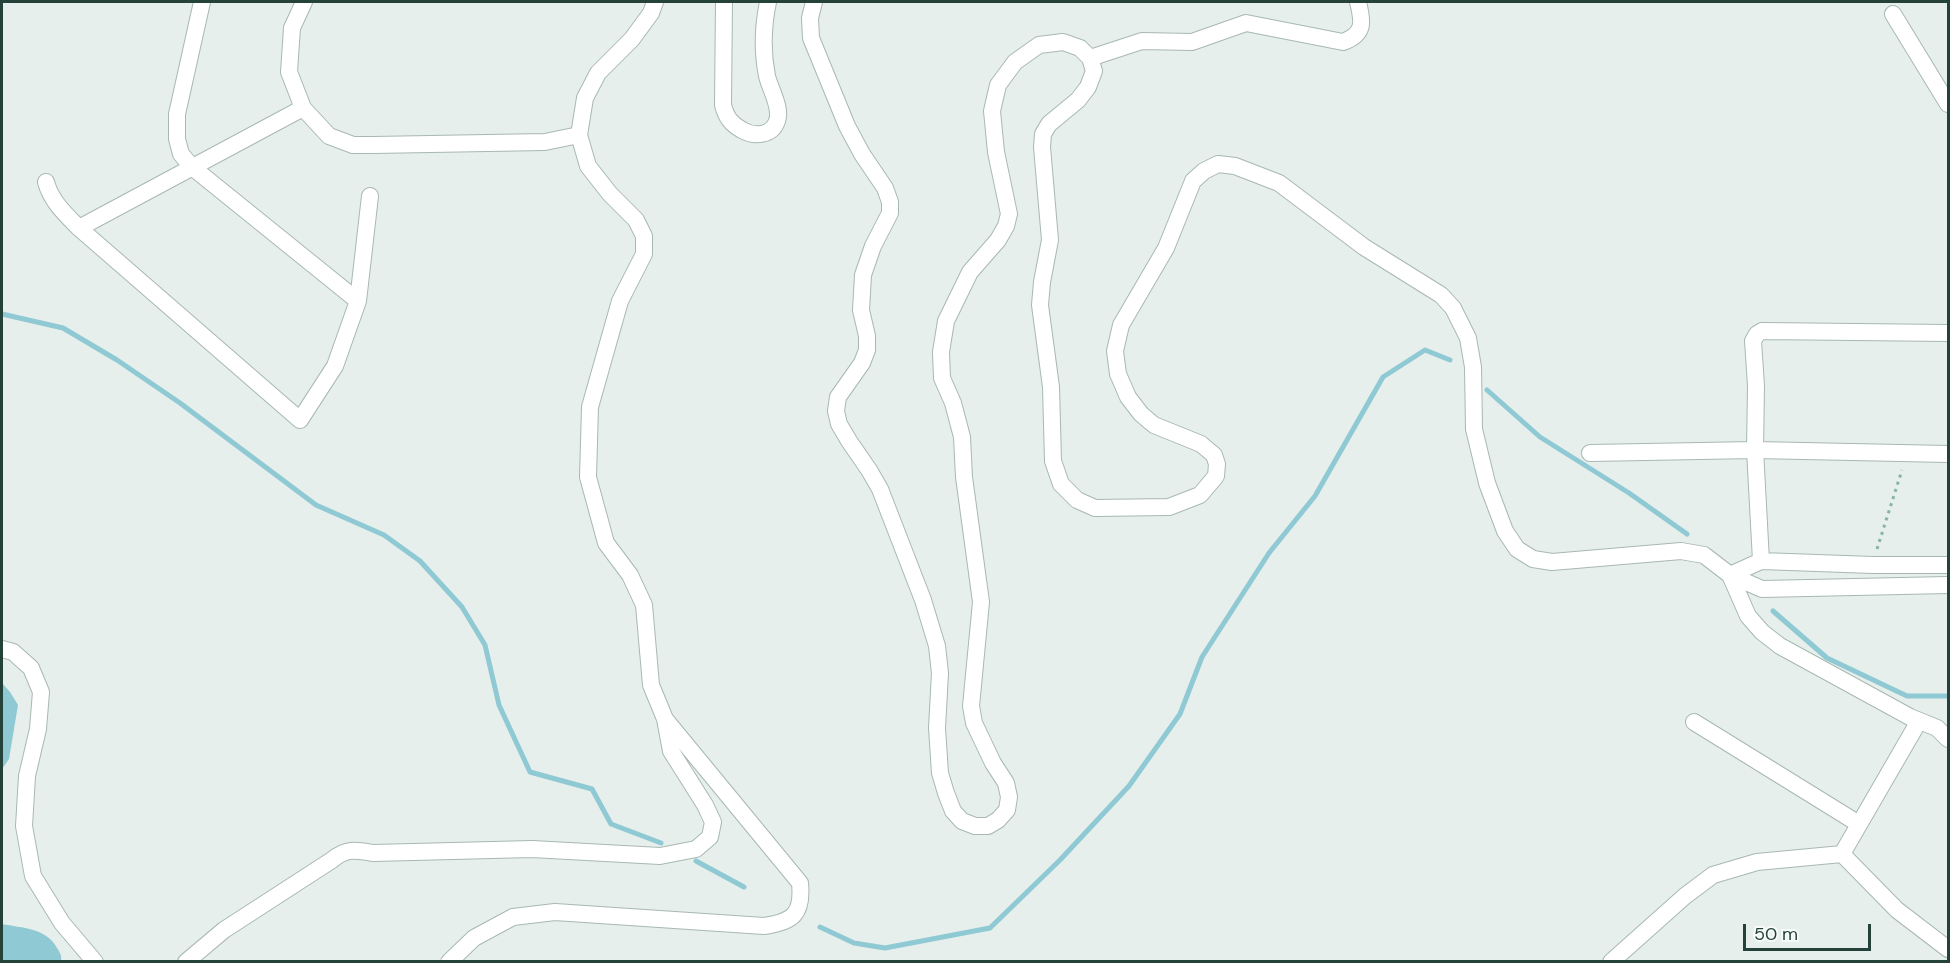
<!DOCTYPE html>
<style>
body{margin:0}
#map{position:relative;width:1950px;height:963px;overflow:hidden;background:#e6efeb;font-family:"DM Sans",sans-serif}
canvas{display:block}
.frame{position:absolute;inset:0;border:3px solid #24423a;pointer-events:none}
.scale{position:absolute;left:1743px;top:924px;width:128px;height:27px;box-sizing:border-box;border:3px solid #24423a;border-top:0;padding-left:8px;font-size:18px;line-height:21px;white-space:nowrap;color:#24423a;-webkit-text-stroke:4px #f7fbf9;paint-order:stroke}
</style>
<div id="map">
<canvas width="1950" height="963"></canvas>
<div class="frame"></div>
<div class="scale">50 m</div>
</div>
<script>
const context = document.querySelector('canvas').getContext('2d');
context.lineJoin = 'round';
function paint(path, color) { context.fillStyle = color; context.fill(path, 'evenodd'); }
function strokePath(path, color, width, dash) { context.strokeStyle = color; context.lineWidth = width; context.lineCap = dash ? 'butt' : 'round'; context.setLineDash(dash || []); context.stroke(path); }
paint(new Path2D(`
 M2 683 10 692 18 705 9 759 2 769Z
 M2 924C22 928 47 928 57 948 60 953 62 955 61 961H2Z`), '#8ec9d4');
strokePath(new Path2D(`
 M2 314 63 328 117 360 180 403 316 505 384 535 420 561 462 607 485 645 499 705 530 772 592 789 611 824 661 843
 M1487 390 1540 437 1629 493 1687 534
 M1773 611 1827 658 1907 696H1948
 M696 861 744 887
 M820 927 854 943 885 948 990 928 1060 860 1129 786 1180 714 1202 657 1269 553 1315 496 1383 377 1425 350 1450 360`), '#8ec9d4', 5);
const minor = new Path2D(`
 M202 2 177 114V139L181 154 192 167 358 301
 M304 2 292 28 289 72 303 108 329 136 353 145H373L545 142 579 135
 M724 2 723 105C726 117 731 124 742 130 754 137 772 136 777 121 782 108 770 89 767 76 762 51 763 26 768 2
 M814 2 810 18 811 38 847 126 862 154 885 188 890 202V213L873 246 863 275 861 310 867 336V350L862 363 838 397 836 411 839 424 849 441 869 470 880 489 923 600 937 646 940 673 937 728 940 773 946 793 953 811 962 821 975 826H988L998 820 1007 810 1009 797 1006 783 993 763 974 723 971 706 981 602 964 477 962 437 953 403 942 378 941 352 946 321 970 272 998 240 1006 226 1009 214 996 152 992 111 998 85 1015 62 1039 45 1063 42 1080 48 1090 58 1094 71 1088 87 1078 100 1049 124 1043 134 1042 147 1050 240 1042 282 1040 305 1051 387 1053 461 1061 484 1077 500 1095 508 1169 507 1200 495 1216 476 1217 464 1214 455 1201 444 1154 425 1141 414 1128 397 1118 374 1115 351 1121 325 1166 248 1193 181 1204 171 1218 164 1235 166 1279 183 1364 247 1441 295 1453 308 1468 338 1473 367 1474 429 1487 483 1505 531 1517 549 1533 559 1552 562 1681 551 1704 555 1730 575 1748 616 1762 632 1780 646 1910 717 1937 728 1948 739
 M1893 14 1948 104
 M1090 58 1142 41 1192 42 1246 23 1343 42C1365 34 1363 22 1358 2
 M46 182C51 201 65 214 79 228L300 420 335 366 358 301 370 196
 M79 228 303 108
 M1590 453 1755 450 1948 454
 M1761 561 1755 450 1756 386 1753 341 1757 334 1762 331 1948 333
 M1730 575 1761 561 1873 565H1948
 M1730 575 1762 589 1948 585
 M2 649 13 652 31 668 41 692 38 729 27 776 24 826 33 876 62 923 95 962
 M1694 722 1859 824
 M1842 854 1919 721
 M1842 854 1897 910 1948 949
 M186 962 224 930 332 860C346 848 356 850 373 853L532 849 660 856 696 849 710 837 713 822 705 805 671 751 665 719 651 685 644 605 630 575 606 543 588 477 590 407 620 301 644 254V236L636 220 610 194 588 166 579 135 585 98 598 73 632 39 651 13 655 2
 M449 962 474 938 513 917 555 912 764 926C793 922 803 914 800 883L665 719
 M1611 962 1685 896 1713 875 1757 862 1842 854`);
strokePath(minor, '#a8b8b2', 18);
strokePath(new Path2D(`
 M1877 549 1902 470`), '#86b3a5', 3, [3, 4.5]);
strokePath(minor, '#fff', 16);
</script>
